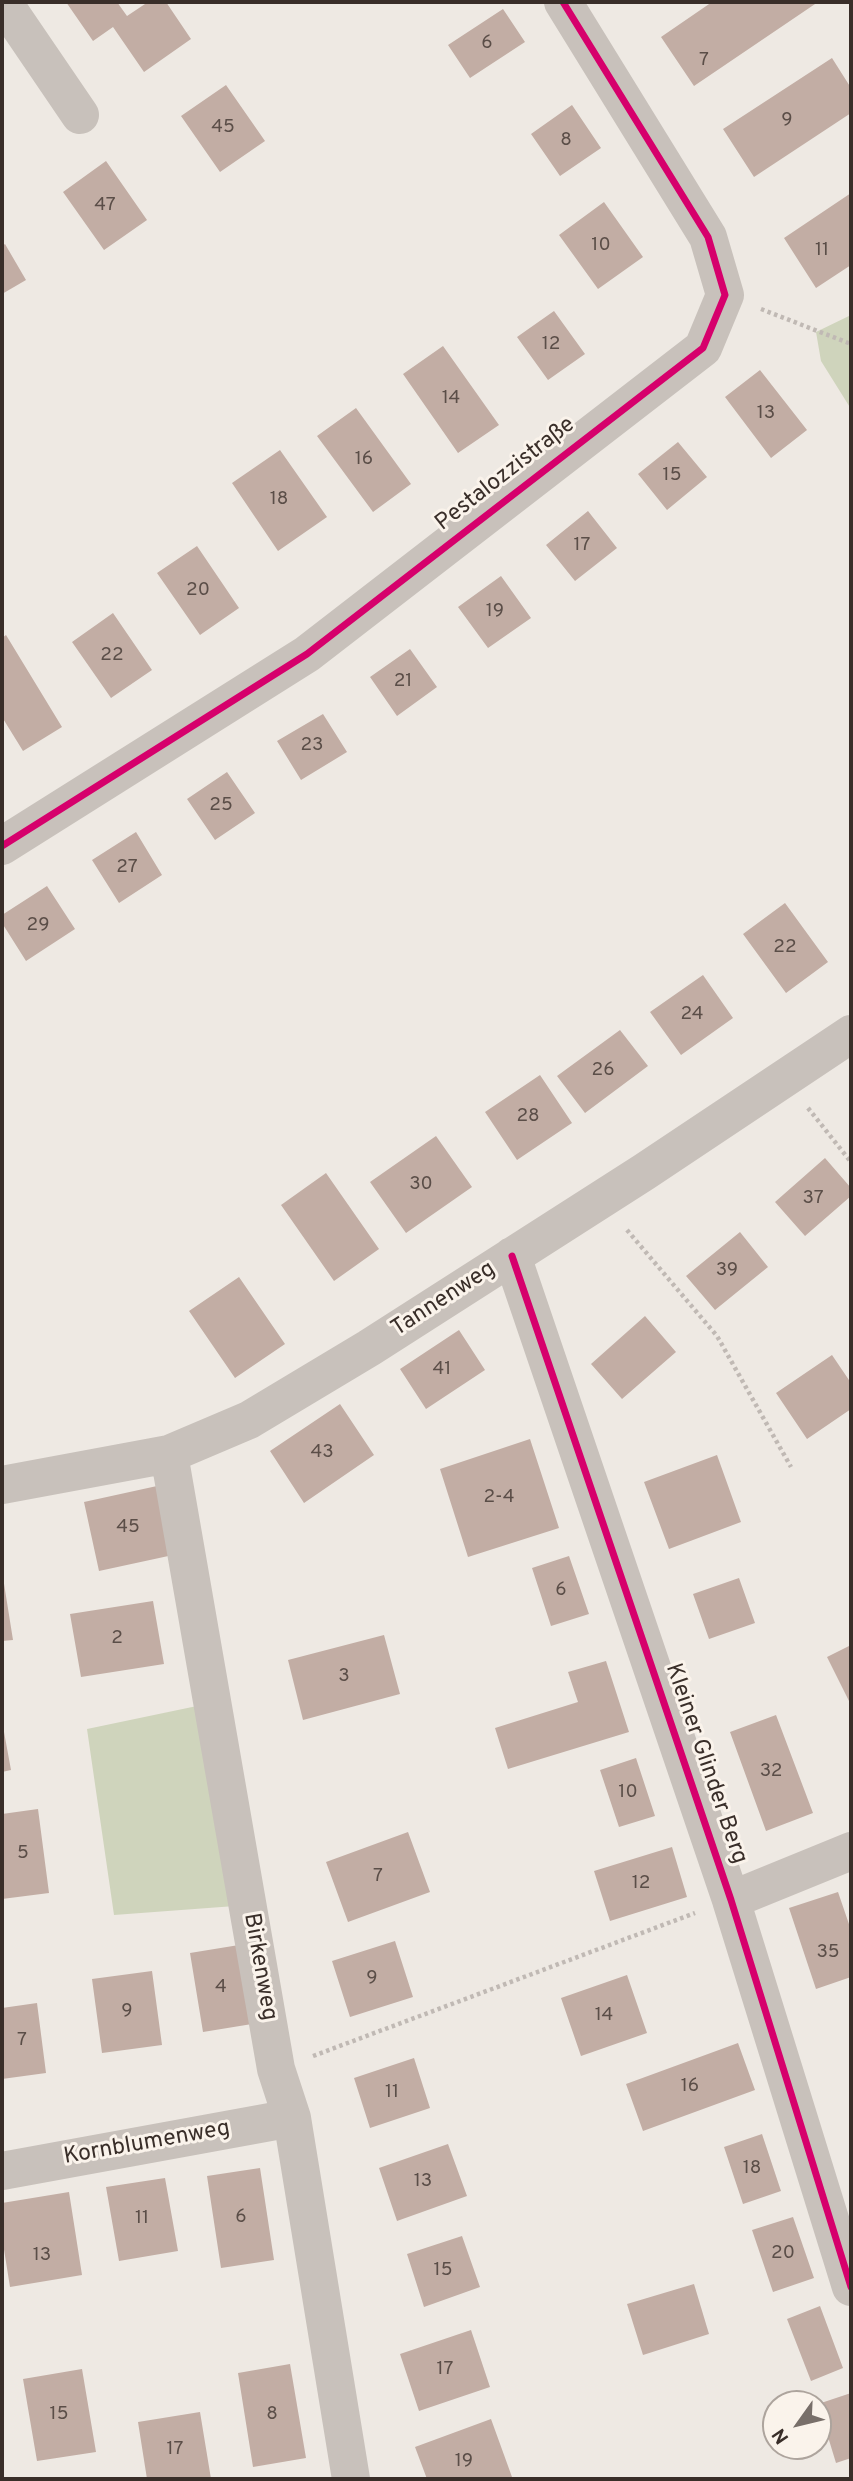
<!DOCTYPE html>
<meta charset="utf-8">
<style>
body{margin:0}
#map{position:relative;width:853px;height:2481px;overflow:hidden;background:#eee9e3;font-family:Overpass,sans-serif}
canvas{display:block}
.frame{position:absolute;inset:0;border:4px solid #392e29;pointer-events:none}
.north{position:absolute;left:762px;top:2390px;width:70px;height:70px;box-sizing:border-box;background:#faf3eb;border:2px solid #ada49d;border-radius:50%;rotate:236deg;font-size:19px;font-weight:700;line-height:28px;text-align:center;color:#392e29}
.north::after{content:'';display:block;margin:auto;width:24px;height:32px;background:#786f6a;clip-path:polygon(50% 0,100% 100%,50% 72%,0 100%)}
</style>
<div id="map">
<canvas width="853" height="2481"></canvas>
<div class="frame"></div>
<div class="north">N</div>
</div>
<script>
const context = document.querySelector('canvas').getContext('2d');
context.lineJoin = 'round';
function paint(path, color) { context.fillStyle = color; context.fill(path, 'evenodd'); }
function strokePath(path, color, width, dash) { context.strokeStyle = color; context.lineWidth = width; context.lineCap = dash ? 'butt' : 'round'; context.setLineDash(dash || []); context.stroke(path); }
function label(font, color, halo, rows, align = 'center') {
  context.font = font + ' Overpass,sans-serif'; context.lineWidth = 6; context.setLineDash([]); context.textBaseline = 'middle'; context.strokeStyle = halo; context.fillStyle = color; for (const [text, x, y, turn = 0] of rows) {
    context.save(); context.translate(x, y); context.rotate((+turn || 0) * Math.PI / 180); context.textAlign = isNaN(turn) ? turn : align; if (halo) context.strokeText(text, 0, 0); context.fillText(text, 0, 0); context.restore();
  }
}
paint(new Path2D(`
 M851 315V409L821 361 816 332Z
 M197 1706 235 1906 114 1915 87 1729Z`), '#cfd4bc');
paint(new Path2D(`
 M66 2H117L127 16 148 2H166L191 39 144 72 113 27 93 41Z
 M712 2H818L694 86 661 37Z
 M503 9 525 42 470 78 448 45Z
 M832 58 851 88V113L754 177 723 129Z
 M226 85 265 141 220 172 181 116Z
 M572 105 601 148 560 176 531 134Z
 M106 161 147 220 104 250 63 192Z
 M851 193V265L816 288 784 238Z
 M604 202 643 257 598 289 559 235Z
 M5 244 26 280 2 294V246Z
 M554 311 585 354 548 380 517 337Z
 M443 346 499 425 458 453 403 374Z
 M760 370 807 430 771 458 725 397Z
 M356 408 411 484 373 512 317 436Z
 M678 442 707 477 667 510 638 474Z
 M280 450 327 517 278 551 232 483Z
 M588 511 617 548 575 581 546 545Z
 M197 546 239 608 200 635 157 573Z
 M501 576 531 618 488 648 458 607Z
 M113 613 152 670 111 698 72 642Z
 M6 635 62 727 23 751 2 717V638Z
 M410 649 437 687 397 716 370 677Z
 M323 714 347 752 301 780 277 741Z
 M227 772 255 813 215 840 187 799Z
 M136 832 162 875 119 903 92 860Z
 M47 886 75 929 26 961 2 923V915Z
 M785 903 828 962 786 993 743 934Z
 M703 975 733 1018 681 1055 650 1012Z
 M620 1030 648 1066 585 1113 557 1076Z
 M540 1075 572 1123 517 1160 485 1112Z
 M436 1136 472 1187 406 1233 370 1182Z
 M825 1158 851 1188V1196L805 1236 775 1202Z
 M326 1173 379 1249 334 1281 281 1205Z
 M740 1232 768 1267 715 1310 686 1276Z
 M239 1277 285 1344 235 1378 189 1311Z
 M645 1316 676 1352 622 1399 591 1364Z
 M459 1330 485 1370 426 1409 400 1369Z
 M832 1355 851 1383V1409L807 1439 776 1393Z
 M340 1404 374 1455 304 1503 270 1451Z
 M530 1439 559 1528 468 1557 440 1469Z
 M717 1455 741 1522 669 1549 644 1482Z
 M157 1486 173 1555 99 1571 84 1502Z
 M569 1556 589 1614 551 1626 532 1568Z
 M2 1571 13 1640 2 1641Z
 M739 1578 755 1623 709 1639 693 1594Z
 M153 1601 164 1664 81 1677 70 1614Z
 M384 1635 400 1694 303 1720 288 1660Z
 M851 1645V1705L827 1657Z
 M606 1661 629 1732 508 1769 495 1728 578 1702 568 1672Z
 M776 1715 813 1813 766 1831 730 1732Z
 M2 1721 11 1770 2 1772Z
 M636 1758 655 1816 619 1827 600 1770Z
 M38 1809 49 1893 2 1899V1814Z
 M408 1832 430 1892 348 1922 326 1862Z
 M672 1847 687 1897 610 1921 594 1871Z
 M838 1892 851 1930V1977L816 1989 789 1908Z
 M395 1941 413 1997 350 2017 332 1961Z
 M239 1945 252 2024 203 2032 190 1953Z
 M152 1971 162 2045 102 2053 92 1979Z
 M627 1975 647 2033 581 2056 561 1998Z
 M37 2003 46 2073 2 2079V2008Z
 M738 2043 755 2090 643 2131 626 2084Z
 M414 2058 430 2108 370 2128 354 2078Z
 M762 2134 781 2191 743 2204 724 2147Z
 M448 2144 467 2196 397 2221 379 2168Z
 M260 2168 274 2260 221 2268 207 2176Z
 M165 2178 178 2251 119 2261 106 2187Z
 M69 2192 82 2275 10 2287 2 2237V2203Z
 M793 2217 814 2278 773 2292 752 2230Z
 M462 2236 480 2287 424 2307 407 2254Z
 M694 2284 709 2334 643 2355 627 2304Z
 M820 2306 843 2368 811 2381 787 2319Z
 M471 2330 490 2387 419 2411 400 2354Z
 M290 2364 306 2458 253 2467 238 2373Z
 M82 2369 96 2452 37 2461 23 2379Z
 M851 2393V2458L836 2463 818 2404Z
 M200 2412 211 2479H147L138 2422Z
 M491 2419 512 2477 505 2479H427L415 2447Z`), '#c2ada4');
strokePath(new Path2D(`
 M761 309 851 344
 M808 1108 851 1162
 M627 1230 717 1336 791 1467
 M313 2056 695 1913`), '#c0b9b4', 4.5, [3.5, 3.5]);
strokePath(new Path2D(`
 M3 2 80 115
 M2 846 307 654 703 348 725 295 708 237 563 2
 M512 1256 731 1900 851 2287
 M169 1454 276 2069 292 2118 351 2479
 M2 1485 169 1454 249 1420 369 1348 644 1172 851 1034
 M731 1900 851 1851
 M2 2171 292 2118`), '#c8c1bb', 38);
strokePath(new Path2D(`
 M2 846 307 654 703 348 725 295 708 237 563 2
 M512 1256 731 1900 851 2287`), '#d6006c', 7);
label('19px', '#5b4e48', null, [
 ["6",487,44],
 ["7",704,61],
 ["9",787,121],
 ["45",223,128],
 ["8",566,141],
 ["47",105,206],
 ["10",601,246],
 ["11",822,251],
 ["12",551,345],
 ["14",451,399],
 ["13",766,414],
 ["16",364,460],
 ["15",672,476],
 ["18",279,500],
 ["17",582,546],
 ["20",198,591],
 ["19",495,612],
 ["22",112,656],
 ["21",403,682],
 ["23",312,746],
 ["25",221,806],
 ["27",127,868],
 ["29",38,926],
 ["22",785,948],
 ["24",692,1015],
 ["26",603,1071],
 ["28",528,1117],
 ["30",421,1185],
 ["37",813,1199],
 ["39",727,1271],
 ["41",442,1370],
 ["43",322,1453],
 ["2-4",499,1498],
 ["45",128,1528],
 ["6",561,1591],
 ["2",117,1639],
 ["3",344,1677],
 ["32",771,1772],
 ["10",628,1793],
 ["5",23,1854],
 ["7",378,1877],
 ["12",641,1884],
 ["35",828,1953],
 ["9",372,1979],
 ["4",221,1988],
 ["9",127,2012],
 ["14",604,2016],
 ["7",22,2041],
 ["16",690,2087],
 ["11",392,2093],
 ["18",752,2169],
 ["13",423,2182],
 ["6",241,2218],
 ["11",142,2219],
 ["20",783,2254],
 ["13",42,2256],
 ["15",443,2271],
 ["17",445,2370],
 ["15",59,2415],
 ["8",272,2415],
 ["17",175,2450],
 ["19",464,2462]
]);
label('23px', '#392e29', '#faf3eb', [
 ["Pestalozzistraße",506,475,-38],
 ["Tannenweg",444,1300,-33],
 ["Kleiner Glinder Berg",705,1764,71],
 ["Birkenweg",259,1967,80],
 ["Kornblumenweg",147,2144,-10]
]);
</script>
